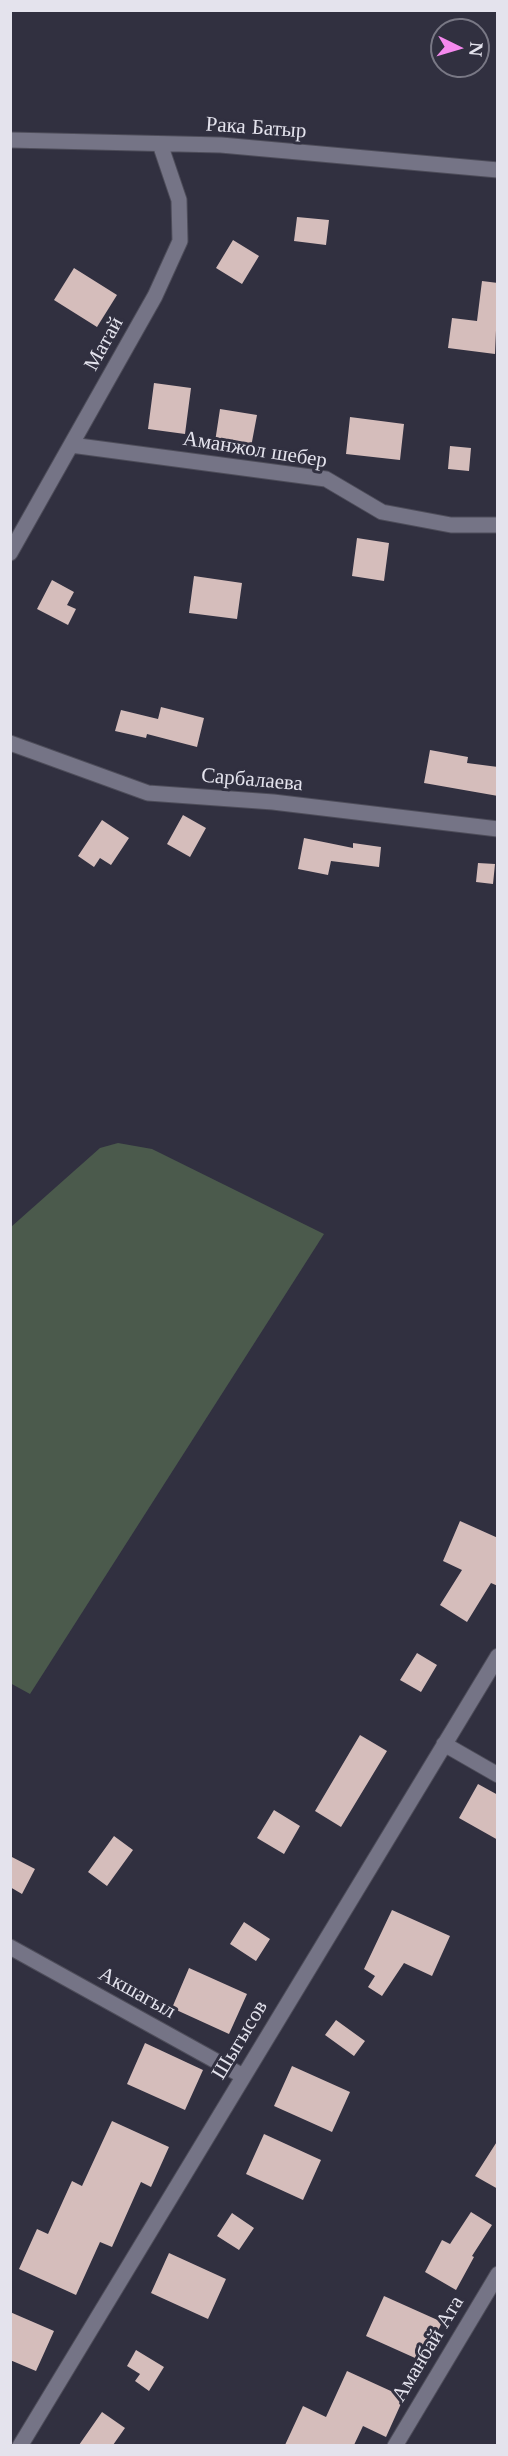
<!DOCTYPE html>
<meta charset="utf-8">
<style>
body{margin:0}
#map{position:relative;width:508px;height:2456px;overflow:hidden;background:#313040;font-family:"Libre Baskerville",serif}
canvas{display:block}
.frame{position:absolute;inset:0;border:12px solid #e4e3ed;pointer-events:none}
.north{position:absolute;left:430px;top:18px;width:60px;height:60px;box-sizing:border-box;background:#313040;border:2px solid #797885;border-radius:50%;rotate:95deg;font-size:16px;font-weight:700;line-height:24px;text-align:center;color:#e4e3ed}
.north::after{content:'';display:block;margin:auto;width:21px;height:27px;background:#f589ee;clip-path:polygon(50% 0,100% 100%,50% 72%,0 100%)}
</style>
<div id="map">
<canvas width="508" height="2456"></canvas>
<div class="frame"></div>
<div class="north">N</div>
</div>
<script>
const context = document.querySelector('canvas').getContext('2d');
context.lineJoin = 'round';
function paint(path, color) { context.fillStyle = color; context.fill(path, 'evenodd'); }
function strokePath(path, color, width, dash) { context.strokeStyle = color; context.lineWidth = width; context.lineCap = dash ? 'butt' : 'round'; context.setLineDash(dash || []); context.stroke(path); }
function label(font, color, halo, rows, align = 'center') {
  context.font = font + ' "Libre Baskerville",serif'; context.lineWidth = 6; context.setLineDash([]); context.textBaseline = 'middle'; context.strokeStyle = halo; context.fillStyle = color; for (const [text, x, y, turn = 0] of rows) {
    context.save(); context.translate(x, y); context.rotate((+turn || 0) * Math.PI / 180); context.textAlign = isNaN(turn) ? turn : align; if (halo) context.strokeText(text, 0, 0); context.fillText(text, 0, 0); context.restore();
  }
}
paint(new Path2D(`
 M118 1143 152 1149 324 1234 30 1694 10 1683 11 1227 100 1148Z`), '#4b5a4c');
paint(new Path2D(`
 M297 217 329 220 326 245 294 241Z
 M233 240 259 256 242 284 216 268Z
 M74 268 117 295 97 327 54 300Z
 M482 281 498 283 495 354 448 348 452 318 477 321Z
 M154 383 191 388 185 434 148 429Z
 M220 409 257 415 251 447 215 442Z
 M350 417 404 424 400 460 346 454Z
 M450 446 471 448 469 471 448 469Z
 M357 538 389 543 384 581 352 576Z
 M194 576 242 583 237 619 189 613Z
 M52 580 74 592 67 605 76 609 68 625 37 609Z
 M161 707 204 718 197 747 147 734 146 738 115 731 121 710 158 719Z
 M430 750 468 757 467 763 498 767V796L424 783Z
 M183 815 206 828 190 857 167 844Z
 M102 820 129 838 111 865 100 858 94 867 78 856Z
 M304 838 353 848V843L381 847 379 867 331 861 328 875 298 869Z
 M478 863 495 864 493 884 476 882Z
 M460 1521 498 1538V1586L491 1583 467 1622 440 1605 462 1570 443 1561Z
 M417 1653 437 1665 421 1692 400 1680Z
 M360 1735 387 1751 341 1827 315 1811Z
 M478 1784 498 1795V1840L459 1818Z
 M274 1810 300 1826 284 1854 257 1838Z
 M114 1836 133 1850 107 1886 88 1872Z
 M10 1856 35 1869 22 1894 10 1887Z
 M392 1910 450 1936 432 1976 404 1963 382 1996 368 1987 375 1976 364 1969Z
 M244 1922 270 1939 256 1961 230 1944Z
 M189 1968 247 1994 229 2034 172 2008Z
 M336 2020 365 2041 354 2056 325 2035Z
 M145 2043 203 2070 185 2110 127 2084Z
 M292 2066 350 2092 332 2132 274 2106Z
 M112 2121 169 2147 151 2187 141 2182 112 2247 100 2242 76 2295 19 2269 37 2229 48 2234 72 2181 82 2186Z
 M264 2134 321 2160 303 2200 246 2174Z
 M498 2140V2189L475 2176Z
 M471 2212 492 2225 472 2256 474 2257 456 2290 425 2272 442 2240 450 2244Z
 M232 2213 254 2228 239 2250 217 2236Z
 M169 2253 226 2279 208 2319 151 2293Z
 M384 2296 442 2322 424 2362 366 2336Z
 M10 2312 54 2331 36 2371 10 2360Z
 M136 2350 164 2367 149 2391 135 2381 140 2374 127 2366Z
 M347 2371 404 2397 386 2437 363 2426 354 2445H285L303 2406 326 2417Z
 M102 2412 125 2428 113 2445H79Z`), '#d5bdbb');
const minor = new Path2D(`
 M10 140 221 145 498 170
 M71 445 326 479 382 512 451 525H498
 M10 553 155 296 180 241 179 200 160 144
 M10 743 148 793 273 802 498 829
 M444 1744 498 1775
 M10 1947 243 2076
 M20 2446 498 1656
 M395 2446 498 2274`);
strokePath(minor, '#4e4d5a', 17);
strokePath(minor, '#757486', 15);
label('21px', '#e4e3ed', '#313040', [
 ["Рака Батыр",256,128,4],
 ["Матай",104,344,-61],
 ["Аманжол шебер",255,450,9],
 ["Сарбалаева",252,780,5],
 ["Акшагыл",137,1993,29],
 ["Шыгысов",240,2040,-59],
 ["Аманбай Ата",428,2349,-59]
]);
</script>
